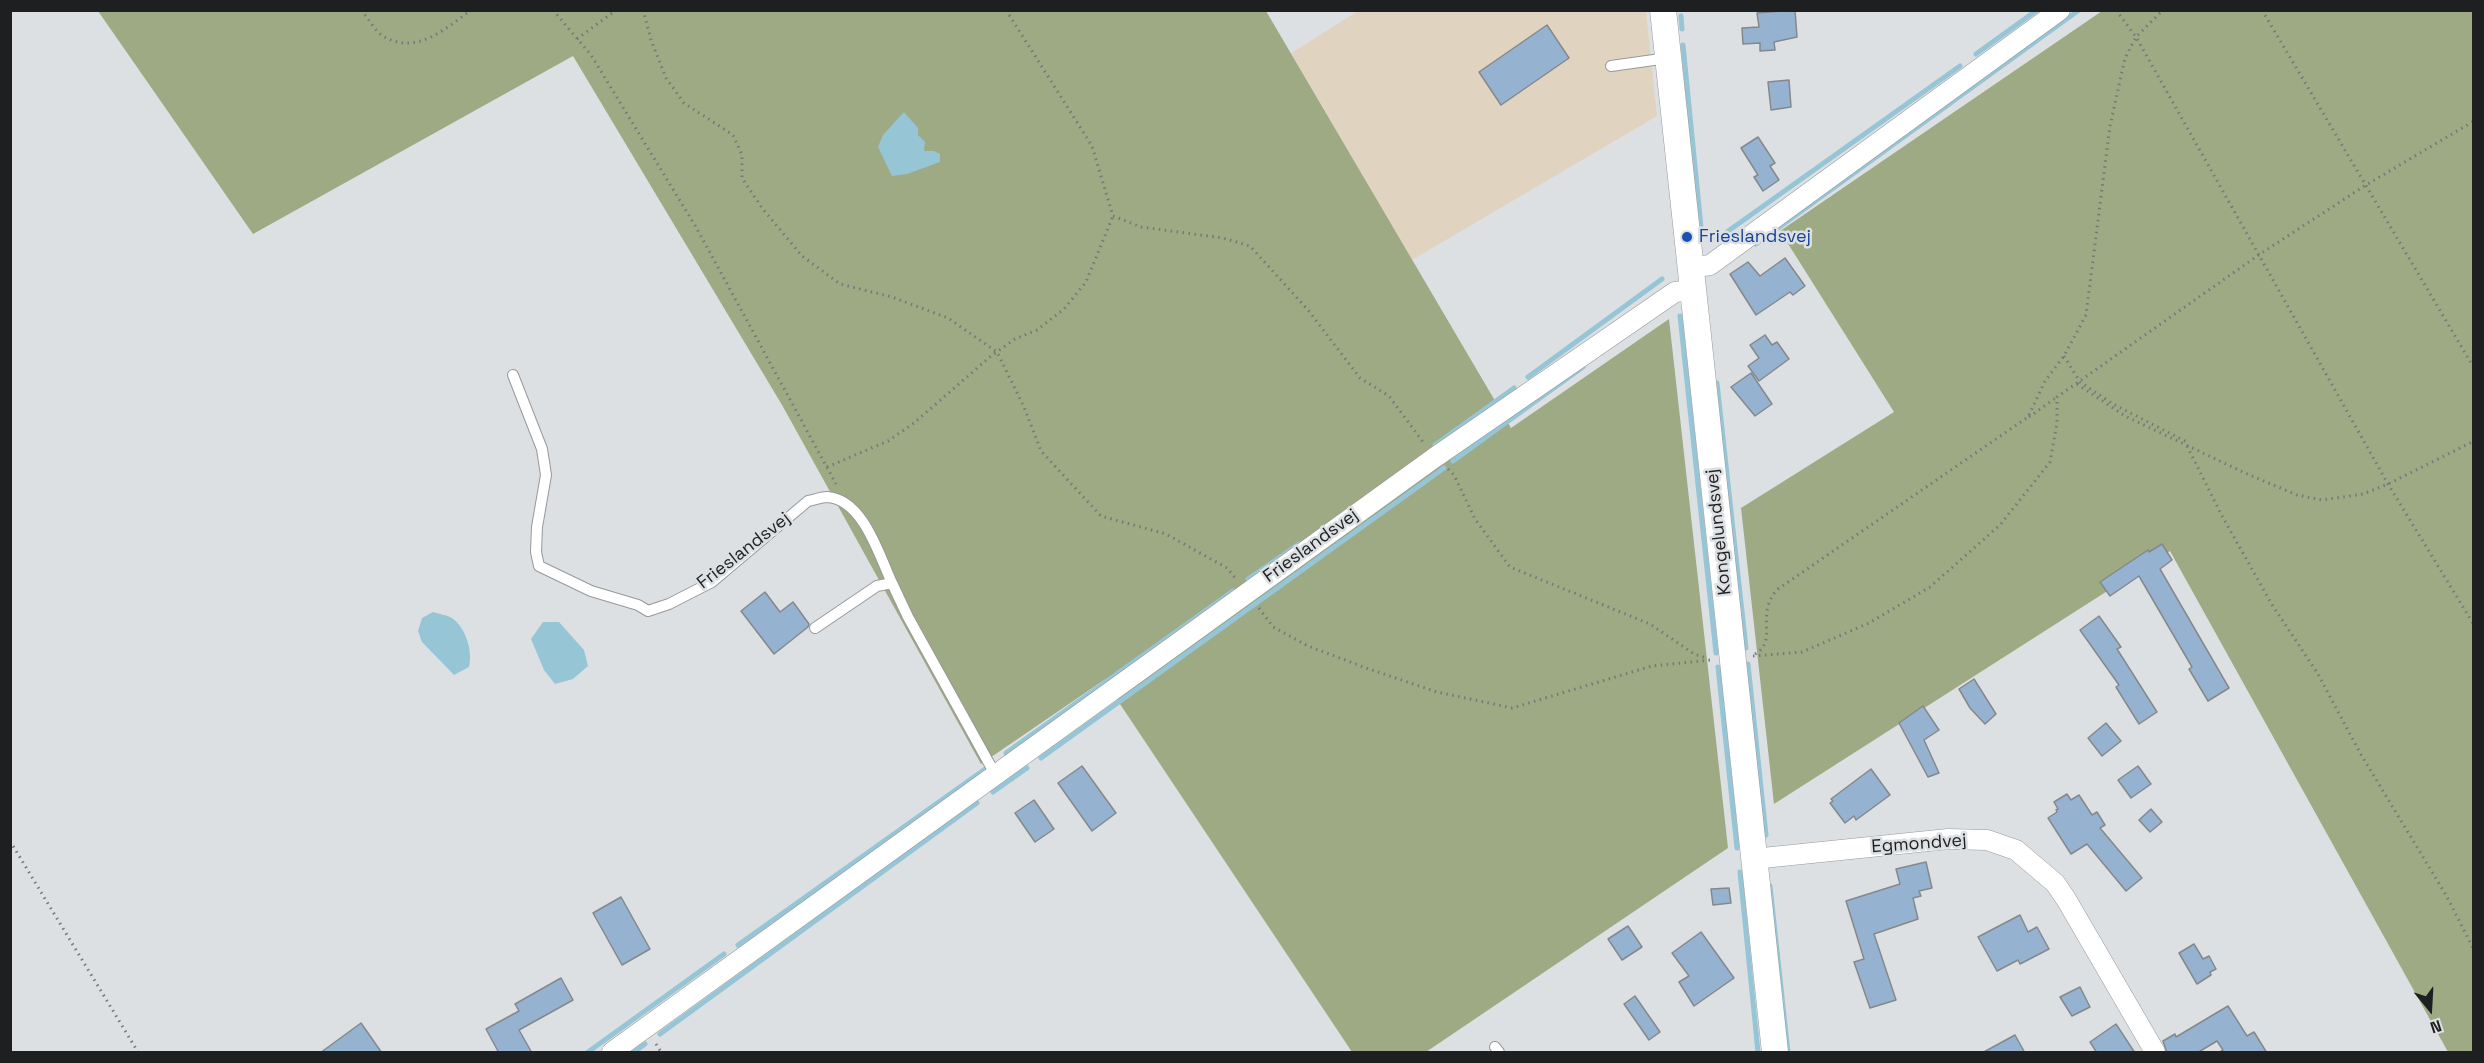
<!DOCTYPE html>
<style>
body{margin:0}
#map{position:relative;width:2484px;height:1063px;overflow:hidden;background:#dde0e3;font-family:"Space Grotesk",sans-serif}
canvas{display:block}
.frame{position:absolute;inset:0;border:12px solid #1e1f20;pointer-events:none}
.north{position:absolute;left:2400px;top:979px;width:60px;height:60px;-webkit-text-stroke:4px #dde0e3;paint-order:stroke;rotate:162deg;font-size:16px;font-weight:700;line-height:24px;text-align:center;color:#1e1f20}
.north::after{content:'';display:block;margin:auto;width:21px;height:27px;background:#1e1f20;clip-path:polygon(50% 0,100% 100%,50% 72%,0 100%)}
</style>
<div id="map">
<canvas width="2484" height="1063"></canvas>
<div class="frame"></div>
<div class="north">N</div>
</div>
<script>
const context = document.querySelector('canvas').getContext('2d');
context.lineJoin = 'round';
function paint(path, color) { context.fillStyle = color; context.fill(path, 'evenodd'); }
function strokePath(path, color, width, dash) { context.strokeStyle = color; context.lineWidth = width; context.lineCap = dash ? 'butt' : 'round'; context.setLineDash(dash || []); context.stroke(path); }
function label(font, color, halo, rows, align = 'center') {
  context.font = font + ' "Space Grotesk",sans-serif'; context.lineWidth = 5; context.setLineDash([]); context.textBaseline = 'middle'; context.strokeStyle = halo; context.fillStyle = color; for (const [text, x, y, turn = 0] of rows) {
    context.save(); context.translate(x, y); context.rotate((+turn || 0) * Math.PI / 180); context.textAlign = isNaN(turn) ? turn : align; if (halo) context.strokeText(text, 0, 0); context.fillText(text, 0, 0); context.restore();
  }
}
paint(new Path2D(`
 M1358 11H1646L1657 116 1412 260 1291 53Z`), '#e0d4c0');
paint(new Path2D(`
 M98 11H1266L1511 428 1669 319 1728 848 1426 1052H1352L1104 680 981 764 782 405 573 56 253 234Z
 M2102 11H2473V1052H2448L2170 551 1774 804 1741 508 1894 412 1780 231Z`), '#9eaa83');
paint(new Path2D(`
 M904 112 918 128V135L925 142 924 151H934L940 154V162L907 174 892 176 878 147 883 135Z
 M433 612C439 614 447 615 452 618 466 628 473 651 469 667L454 675 422 642 418 631 422 618Z
 M543 622H559L584 650 588 666 573 679 555 684 544 670 531 639Z`), '#96c5d6');
strokePath(new Path2D(`
 M1681 16 1682 29
 M1683 45 1701 227
 M1976 54 2037 10
 M1717 239 1960 66
 M1756 244 2079 10
 M1680 316 1716 653
 M1528 377 1662 279
 M1717 383 1746 648
 M1435 445 1514 388
 M1453 461 1583 367
 M1248 579 1299 544
 M1748 664 1766 835
 M1718 667 1737 848
 M1006 753 1233 591
 M1041 758 1444 468
 M993 792 1027 768
 M1740 872 1758 1052
 M1770 886 1788 1052
 M738 945 988 767
 M660 1034 977 803
 M588 1052 724 954
 M634 1052 645 1044`), '#96c5d6', 5);
const building = new Path2D(`
 M1795 10 1797 37 1774 42 1775 50 1760 51V43L1743 44 1742 28 1759 27 1757 13Z
 M1547 25 1569 58 1501 105 1479 72Z
 M1789 80 1791 107 1771 110 1768 82Z
 M1758 137 1775 163 1770 166 1779 180 1763 191 1754 177 1758 175 1741 148Z
 M1785 258 1805 286 1793 295 1790 292 1756 315 1730 274 1748 262 1760 276Z
 M1765 335 1772 345 1777 342 1789 359 1759 381 1748 366 1759 358 1750 345Z
 M1751 373 1772 404 1755 416 1731 387Z
 M2162 544 2172 560 2160 569 2229 688 2208 701 2189 669 2192 667 2139 576 2110 596 2100 582 2148 550 2149 552Z
 M765 592 780 612 793 602 809 624 808 627 774 654 741 611Z
 M2099 616 2121 647 2117 649 2157 712 2139 724 2116 687 2119 685 2080 630Z
 M1974 679 1996 714 1985 724 1970 708 1959 689Z
 M1923 706 1939 730 1924 740 1939 773 1928 777 1899 723Z
 M2106 723 2121 741 2102 756 2088 738Z
 M1082 766 1116 813 1092 831 1058 783Z
 M2138 766 2151 784 2131 798 2118 780Z
 M1871 769 1890 795 1856 820 1854 816 1845 823 1830 803 1833 801 1831 799Z
 M2067 794 2071 800 2079 795 2092 815 2097 812 2105 825 2100 828 2142 878 2126 891 2087 844 2071 854 2048 818 2057 812 2056 810 2058 809 2054 802Z
 M1034 800 1054 829 1035 842 1015 813Z
 M2151 809 2162 822 2150 832 2139 820Z
 M1926 862 1932 888 1919 891 1921 896 1913 898 1918 919 1874 934 1896 1000 1870 1008 1854 962 1864 959 1846 901 1900 884 1896 869Z
 M1729 888 1731 903 1713 905 1711 889Z
 M621 897 650 949 622 965 593 913Z
 M2020 915 2028 932 2037 927 2049 949 2020 964 2018 960 1997 971 1978 937Z
 M1628 926 1642 947 1622 960 1608 939Z
 M1701 932 1734 978 1694 1006 1679 982 1689 976 1672 953Z
 M2194 944 2203 959 2209 956 2216 969 2210 972 2211 975 2197 984 2179 953Z
 M561 978 573 1000 519 1030 532 1053H499L486 1029 519 1011 515 1004Z
 M2080 987 2090 1007 2072 1016 2060 997Z
 M1635 996 1660 1032 1649 1040 1624 1004Z
 M2228 1006 2247 1036 2254 1032 2267 1053H2218L2223 1050 2217 1041 2197 1053H2167L2163 1041 2175 1034 2176 1037Z
 M361 1023 382 1053H320Z
 M2116 1024 2135 1053H2097L2090 1042Z
 M2015 1035 2025 1053H1982Z`);
paint(building, '#95b3d1');
strokePath(building, '#85888b', 1.5);
const service = new Path2D(`
 M1611 66 1668 58
 M513 375 542 449 546 475 537 527 536 552 539 566 591 591 638 605 648 611 669 604 712 582 808 501C814 500 821 497 827 497 863 499 879 555 892 583L877 586 815 628
 M892 583 908 617 995 774
 M1495 1047 1499 1052`);
const minor = new Path2D(`
 M1690 268 1710 265 2060 10
 M1753 859 1948 839 1987 840 2016 850 2055 883 2066 899 2155 1052
 M612 1052 1434 458 1675 292 1692 290`);
const tertiary = new Path2D(`
 M1663 10 1775 1052`);
strokePath(service, '#96999c', 12);
strokePath(minor, '#96999c', 21);
strokePath(tertiary, '#96999c', 27);
strokePath(new Path2D(`
 M361 10C368 18 375 31 383 36 416 56 445 29 471 10
 M553 10 591 55 696 227 836 484
 M642 10 644 13 651 40 666 78 684 103 733 135 742 155V178L762 208 802 256 840 284 892 297 948 318 997 352 1024 407 1041 451 1101 516 1166 534 1227 568 1236 579
 M1006 10 1092 146 1113 216 1141 227 1223 238 1250 246 1308 310 1360 378 1389 396 1423 442
 M2116 10 2136 37 2388 484 2474 625
 M2262 10 2474 368
 M577 39 616 10
 M2064 356 2080 382 2113 404 2187 442
 M2077 384 2125 416 2245 473 2297 495 2322 500 2363 494 2388 484 2474 441
 M2029 417 2057 397
 M2187 446 2221 514 2271 603 2318 674 2360 753 2446 895 2474 950
 M827 467 888 441 914 423 991 356 1015 339 1037 330 1064 309 1086 282 1113 216
 M1448 469 1454 475 1475 519 1510 567 1650 624 1694 654 1707 658
 M1259 608 1273 627 1308 646 1366 668 1437 692 1512 708 1652 666 1711 660
 M1755 654C1779 641 1754 613 1778 589L2028 417 2045 381 2064 356 2086 315 2110 126 2125 58 2136 37 2163 10
 M1753 656 1802 652 1869 623 1930 587 2000 525 2050 462 2057 423V397L2260 254 2366 185 2474 121
 M10 841 138 1052
 M656 1044 661 1052`), '#76787a', 3, [1.5, 4.5]);
strokePath(service, '#fff', 10);
strokePath(minor, '#fff', 20);
strokePath(tertiary, '#fff', 26);
for (const [x, y, r, color] of [
 [1687,237,6,"#1a4fb4"]
]) { const dot = new Path2D(); dot.arc(x, y, r, 0, 2 * Math.PI); context.fillStyle = color; context.fill(dot); strokePath(dot, '#dde0e3', 2); }
label('18px', '#164399', '#dde0e3', [
 ["Frieslandsvej",1699,237]
], 'left');
label('18px', '#1e1f20', '#dde0e3', [
 ["Kongelundsvej",1719,532,-96],
 ["Frieslandsvej",1311,546,-36],
 ["Frieslandsvej",744,551,-38],
 ["Egmondvej",1919,844,-4]
]);
</script>
